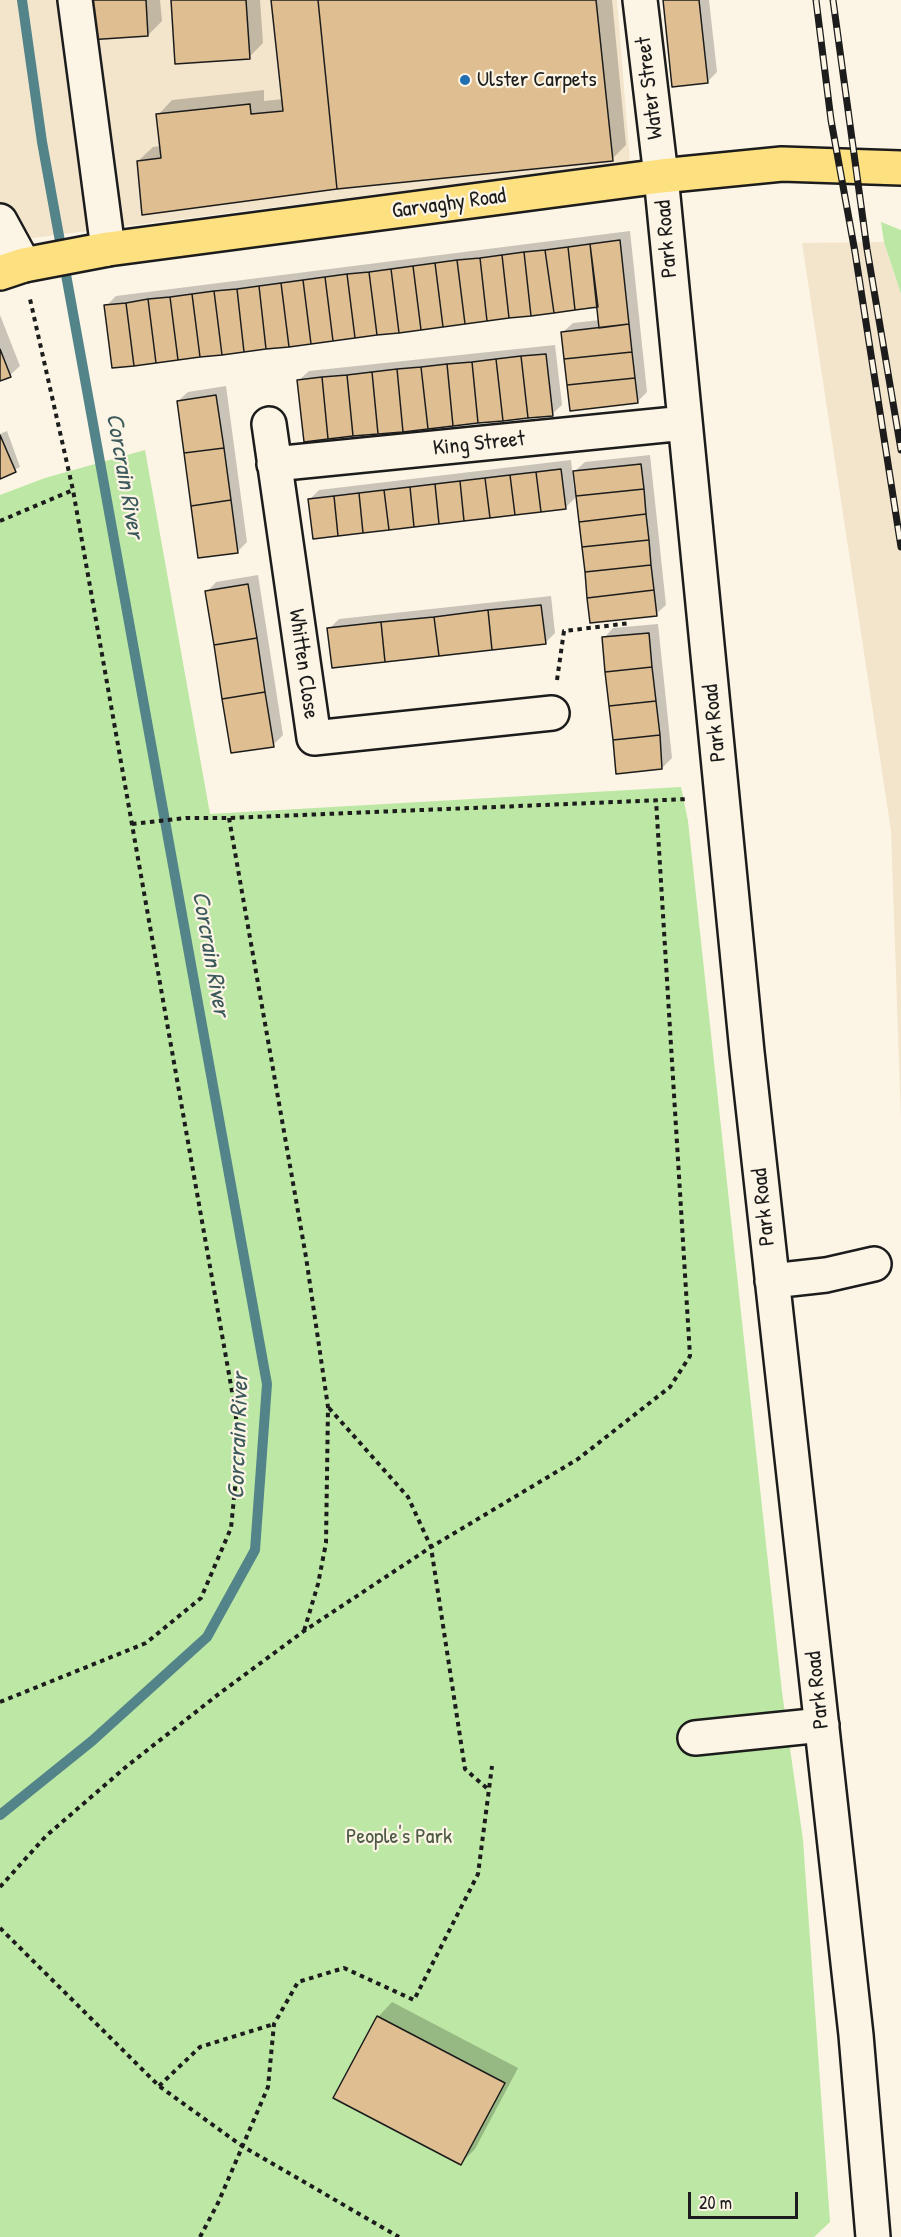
<!DOCTYPE html>
<style>
body{margin:0}
#map{position:relative;width:901px;height:2237px;overflow:hidden;background:#fcf5e5;font-family:"Patrick Hand",sans-serif}
canvas{display:block}
.scale{position:absolute;left:688px;top:2192px;width:110px;height:27px;box-sizing:border-box;border:3px solid #1c1c1c;border-top:0;padding-left:8px;font-size:18px;line-height:21px;white-space:nowrap;color:#1c1c1c;-webkit-text-stroke:4px #fcf5e5;paint-order:stroke}
</style>
<div id="map">
<canvas width="901" height="2237"></canvas>
<div class="scale">20 m</div>
</div>
<script>
const context = document.querySelector('canvas').getContext('2d');
context.lineJoin = 'round';
function paint(path, color) { context.fillStyle = color; context.fill(path, 'evenodd'); }
function strokePath(path, color, width, dash) { context.strokeStyle = color; context.lineWidth = width; context.lineCap = dash ? 'butt' : 'round'; context.setLineDash(dash || []); context.stroke(path); }
function label(font, color, halo, rows, align = 'center') {
  context.font = font + ' "Patrick Hand",sans-serif'; context.lineWidth = 4.5; context.setLineDash([]); context.textBaseline = 'middle'; context.strokeStyle = halo; context.fillStyle = color; for (const [text, x, y, turn = 0] of rows) {
    context.save(); context.translate(x, y); context.rotate((+turn || 0) * Math.PI / 180); context.textAlign = isNaN(turn) ? turn : align; if (halo) context.strokeText(text, 0, 0); context.fillText(text, 0, 0); context.restore();
  }
}
paint(new Path2D(`
 M0 0H617L630 162 25 239 0 249Z
 M884 242 901 294V1120L891 831 802 243Z`), '#f3e5cc');
paint(new Path2D(`
 M881 222 901 230V294L884 242Z
 M145 450 210 814 681 787 688 821 782 1692 803 1840 830 2222 814 2237H0V495L45 478Z`), '#bce7a4');
paint(new Path2D(`
 M86 0H160L162 21 148 35Z
 M172 0H260L263 43 249 57Z
 M272 0H612L626 145 612 159 138 161 153 147 161 146 158 115 172 100 264 90V101L283 99Z
 M664 0H709L717 72 707 82Z
 M630 231 647 392 637 402 563 332 573 323 600 320 599 306H106L116 296Z
 M0 315 20 366 10 375 0 379Z
 M555 345 562 405 552 414 299 380 309 371Z
 M226 386 247 542 237 552 178 401 188 392Z
 M7 431 20 467 0 477V434Z
 M650 455 666 605 656 614 578 495 565 508 310 499 319 490 571 460 574 490H577L575 471 585 462Z
 M258 575 283 735 273 745 207 592 216 582Z
 M551 596 555 633 545 643 329 629 339 619Z
 M658 624 672 758 662 768 604 638 613 628Z
 M392 2002 518 2068 475 2149 461 2163 378 2017Z`), '#0003');
strokePath(new Path2D(`
 M0 1815 92 1741 207 1637 255 1550 267 1384 42 142 22 0`), '#538489', 10);
const building = new Path2D(`
 M85 0H146L148 36 88 40Z
 M171 0H246L250 59 175 64Z
 M271 0H318L337 189 142 215 137 161 161 158 156 114 250 104 251 114 283 111Z
 M318 0H596L613 161 337 189Z
 M663 0H699L708 83 672 87Z
 M620 240 629 324 599 328 590 244Z
 M590 244 598 307 575 310 568 247Z
 M568 247 575 310 554 313 545 250Z
 M545 250 554 313 531 316 524 252Z
 M524 252 531 316 509 318 502 255Z
 M502 255 509 318 487 321 480 258Z
 M480 258 487 321 465 324 457 260Z
 M457 260 465 324 443 327 435 263Z
 M435 263 443 327 421 330 413 266Z
 M413 266 421 330 399 333 391 269Z
 M391 269 399 333 377 335 369 272Z
 M369 272 377 335 355 338 347 274Z
 M347 274 355 338 333 341 325 277Z
 M325 277 333 341 311 344 303 280Z
 M303 280 311 344 289 347 281 283Z
 M281 283 289 347 266 349 259 286Z
 M259 286 266 349 244 352 237 289Z
 M237 289 244 352 222 355 214 291Z
 M214 291 222 355 200 357 192 294Z
 M192 294 200 357 178 360 170 297Z
 M170 297 178 360 156 363 148 299Z
 M148 299 156 363 134 366 126 303Z
 M126 303 134 366 112 368 104 305Z
 M629 324 632 352 564 359 561 332Z
 M0 349 11 377 0 381Z
 M632 352 635 378 567 385 564 359Z
 M546 354 553 416 528 418 521 356Z
 M521 356 528 418 503 421 496 359Z
 M496 359 503 421 478 423 472 362Z
 M472 362 478 423 453 426 447 364Z
 M447 364 453 426 428 429 421 367Z
 M421 367 428 429 403 432 397 369Z
 M397 369 403 432 378 434 372 372Z
 M372 372 378 434 353 436 347 375Z
 M347 375 353 436 328 439 322 377Z
 M322 377 328 439 304 442 297 380Z
 M635 378 638 403 570 411 567 385Z
 M216 395 224 448 184 453 177 401Z
 M0 435 16 472 0 479Z
 M224 448 231 500 191 506 184 453Z
 M641 464 644 489 576 496 573 471Z
 M561 469 566 509 541 512 536 472Z
 M536 472 541 512 515 515 510 475Z
 M510 475 515 515 490 518 485 478Z
 M485 478 490 518 464 521 460 481Z
 M460 481 464 521 439 524 435 484Z
 M435 484 439 524 414 527 410 487Z
 M410 487 414 527 389 530 384 490Z
 M644 489 646 514 579 522 576 496Z
 M384 490 389 530 363 533 359 493Z
 M359 493 363 533 338 536 334 496Z
 M334 496 338 536 313 539 308 499Z
 M231 500 238 553 198 558 191 506Z
 M646 514 649 540 582 547 579 522Z
 M649 540 651 565 585 572 582 547Z
 M651 565 654 590 587 598 585 572Z
 M248 584 257 638 214 645 205 591Z
 M654 590 657 616 590 623 587 598Z
 M541 605 546 644 492 650 488 610Z
 M488 610 492 650 439 656 434 617Z
 M434 617 439 656 385 662 381 622Z
 M381 622 385 662 332 668 327 628Z
 M649 633 652 667 605 672 602 637Z
 M257 638 265 692 222 699 214 645Z
 M652 667 656 701 609 706 605 672Z
 M265 692 274 747 231 753 222 699Z
 M656 701 660 735 613 740 609 706Z
 M660 735 662 769 616 774 613 740Z
 M377 2016 505 2083 461 2165 333 2098Z`);
paint(building, '#dfbf91');
strokePath(building, '#1c1c1c', 1.5);
const minor = new Path2D(`
 M75 0 108 249
 M640 0 661 176 747 1052 856 2035 873 2237
 M0 221 24 265
 M269 424 314 738 552 713
 M274 464 685 423
 M772 1281 826 1275 874 1264
 M695 1738 822 1725`);
const major = new Path2D(`
 M0 273 24 265 108 249 661 176 782 164 901 168`);
strokePath(minor, '#1c1c1c', 38);
strokePath(major, '#1c1c1c', 38);
strokePath(new Path2D(`
 M0 521 73 490
 M557 680 564 631 631 623
 M229 818 306 1257 328 1407 326 1543 318 1584 304 1631
 M132 824 186 818H229L688 799
 M329 1408 408 1497 431 1547 465 1769 490 1791
 M0 1702 146 1643 201 1598 231 1528 236 1478V1414L73 490 30 299
 M0 1887 46 1836 127 1766 220 1693 304 1631 431 1547 578 1459 670 1387 690 1356 656 800
 M0 1928 159 2086 242 2146 399 2237
 M159 2086 200 2047 274 2024
 M200 2237 218 2203 268 2087 274 2024 298 1982 344 1968 414 2000 478 1874 492 1766`), '#1c1c1c', 4, [4.5, 4.5]);
strokePath(minor, '#fcf5e5', 33);
strokePath(major, '#fde080', 33);
const rail = new Path2D(`
 M816 0 831 120 855 252 901 547
 M833 0 867 249 901 450`);
strokePath(rail, '#1c1c1c', 7);
strokePath(rail, '#fcf5e5', 4.5, [14]);
for (const [x, y, r, color] of [
 [465,80,6,"#1f6fb2"]
]) { const dot = new Path2D(); dot.arc(x, y, r, 0, 2 * Math.PI); context.fillStyle = color; context.fill(dot); strokePath(dot, '#fcf5e5', 2); }
label('22px', '#1c1c1c', '#fcf5e5', [
 ["Ulster Carpets",477,80]
], 'left');
label('22px', '#1c1c1c', '#fcf5e5', [
 ["Water Street",650,88,-97],
 ["Garvaghy Road",449,204,-8],
 ["Park Road",667,239,-95],
 ["King Street",479,444,-6],
 ["Whitten Close",303,664,82],
 ["Park Road",715,723,-96],
 ["Park Road",764,1207,-96],
 ["Park Road",818,1690,-96]
]);
label('22px', '#4c5945', '#fcf5e5', [
 ["People's Park",399,1837]
]);
label('italic 24px', '#3c595c', '#fcf5e5', [
 ["Corcrain River",124,476,80],
 ["Corcrain River",210,954,80],
 ["Corcrain River",239,1436,-88]
]);
</script>
